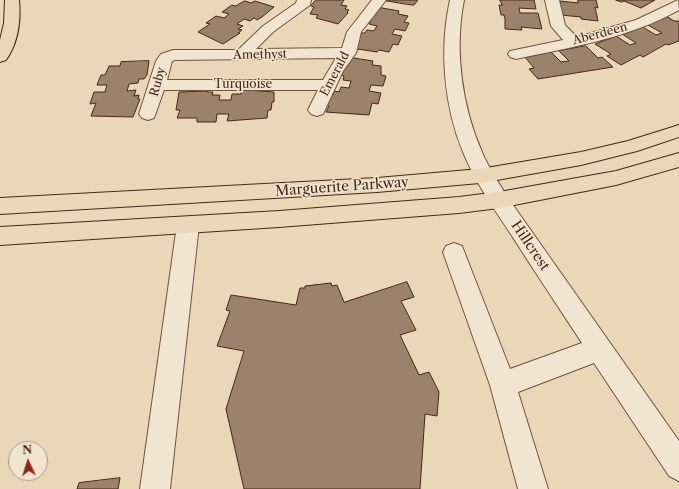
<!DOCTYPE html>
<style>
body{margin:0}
#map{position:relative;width:679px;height:489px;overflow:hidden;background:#e9d7b8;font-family:"Libre Caslon Text",serif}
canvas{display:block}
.north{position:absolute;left:8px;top:441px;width:40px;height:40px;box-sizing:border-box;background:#f1e5d1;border:1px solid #ad9986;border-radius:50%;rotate:356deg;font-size:11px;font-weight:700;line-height:16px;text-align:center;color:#482616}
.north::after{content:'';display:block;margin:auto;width:14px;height:18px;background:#8f2418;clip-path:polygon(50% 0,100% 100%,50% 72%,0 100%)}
</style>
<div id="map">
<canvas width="679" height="489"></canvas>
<div class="north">N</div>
</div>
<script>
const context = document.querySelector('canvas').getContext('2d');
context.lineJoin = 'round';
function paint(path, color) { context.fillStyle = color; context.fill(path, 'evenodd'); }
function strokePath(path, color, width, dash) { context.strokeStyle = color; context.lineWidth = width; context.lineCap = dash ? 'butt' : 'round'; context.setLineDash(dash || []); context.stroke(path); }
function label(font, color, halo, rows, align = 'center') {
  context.font = font + ' "Libre Caslon Text",serif'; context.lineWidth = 3; context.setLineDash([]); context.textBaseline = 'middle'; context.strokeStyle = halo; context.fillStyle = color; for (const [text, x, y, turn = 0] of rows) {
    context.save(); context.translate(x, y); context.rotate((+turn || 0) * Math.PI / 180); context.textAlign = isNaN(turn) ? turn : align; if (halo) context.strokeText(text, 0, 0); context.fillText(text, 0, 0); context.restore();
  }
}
const building = new Path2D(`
 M316 0H344L341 5 347 6 345 9 349 10 347 12 348 13 338 24 316 18 318 15 310 14 314 7 311 6Z
 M381 0H418L414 5Z
 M500 0H534L536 9 519 8 520 13H538L542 29 521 27 522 30 505 29V19L504 15H501L499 5H502Z
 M578 0H596L598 8 595 7 598 21 581 19V17L561 15 560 1 578 3Z
 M616 0H655L641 8 624 1 622 2Z
 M245 1 251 3 255 1 274 7 262 17 257 20 254 18 250 21 244 19 237 24 243 26 238 29 242 30 238 33H240L223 44 198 32 210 24 206 23 216 16 224 18 229 14 222 12 232 5 235 6Z
 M377 7 399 11 398 14 408 16 404 22 409 23 405 31 395 29 392 34 402 36 398 45 393 44 389 52 379 50 377 52 351 48 361 33H365L367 30 374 31 377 26 369 24 371 21 368 20Z
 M666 16 674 21H679V41L668 45 666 44 643 57 640 55 621 65 607 56 611 54 595 44 616 36 630 45 636 43 622 34 641 26 656 35 662 33 646 24Z
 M586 46 598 58 602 57 613 67 538 79 529 69 534 68 524 56 551 52 561 62 569 61 559 51Z
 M347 57 373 61 372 65 381 66V75L386 76 383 86 371 85 369 91 381 93 378 104 372 103 369 115 326 112 329 106H326L331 95H333L334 91 339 92 341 87 349 88 351 81 343 80 344 76 340 75Z
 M149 61 147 75 144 79H139L138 83 129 84 127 91 136 90 134 96 139 95 138 99H140L133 117 91 116 96 103 90 104 94 92H105L107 85H97L101 75H105L109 66H120L121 62Z
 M247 90 274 92V102H272L271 110H268L267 118 227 121 229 114H217L216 122H197V118H177L180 110H176L179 92 207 91V92H213L212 95H220L219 100H231L232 94H241V92Z
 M407 282 414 297 401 301 416 330 400 335 419 375 429 372 439 392 437 416 425 414 420 489H244L226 409 244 351 217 346 230 311 226 310 231 295 296 305 300 288H305V286L331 283 332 286 337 285 344 302Z
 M120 478 118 489H77L79 483Z`);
paint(building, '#9c826a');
strokePath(building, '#482616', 1);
const minor = new Path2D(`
 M297 0H311L310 5 273 32 256 49 342 48 347 32 372 0H386L361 32 356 53 343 71 323 114 317 116 311 114 308 110 318 90H164L154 118 148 120 142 118 139 114 156 61 161 54 173 50H238L263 26 296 3ZM336 58 323 80H167L172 61 175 60Z
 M450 0H464C454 50 462 106 482 152 488 167 498 181 506 195L679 441V481L669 476 594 363 518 392 548 489H518L490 385 443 252 446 246 454 243 462 246 510 369 582 343C559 308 535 272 512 236 495 210 475 182 463 152 444 106 439 49 450 0Z
 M545 0H559L565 25 577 37 636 20 678 0 679 10C629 38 572 47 516 59L510 57 508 54 510 51 563 40 551 26Z
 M188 217 196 219 199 225 170 489H140L177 225 180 219Z`);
const major = new Path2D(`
 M5 0H19C21 21 18 43 6 60L0 62V40L4 23Z
 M679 125V137L637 151 581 165 480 183 377 192 0 214V198L377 178 480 169 581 152 628 141Z
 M679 153V167L616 185 499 208 459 213 279 227 0 245V227L279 211 459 197 499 192 616 171Z`);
strokePath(minor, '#70523e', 2);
strokePath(major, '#482616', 2);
paint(minor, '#f1e5d1');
paint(major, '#e9d7b8');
label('12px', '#482616', '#f1e5d1', [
 ["Aberdeen",600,34,-15],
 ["Amethyst",260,55,-1],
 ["Emerald",335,74,-62],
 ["Ruby",158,82,-74],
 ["Turquoise",243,85]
]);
label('14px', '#482616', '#f1e5d1', [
 ["Marguerite Parkway",342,187,-4],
 ["Hillcrest",530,246,56]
]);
</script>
